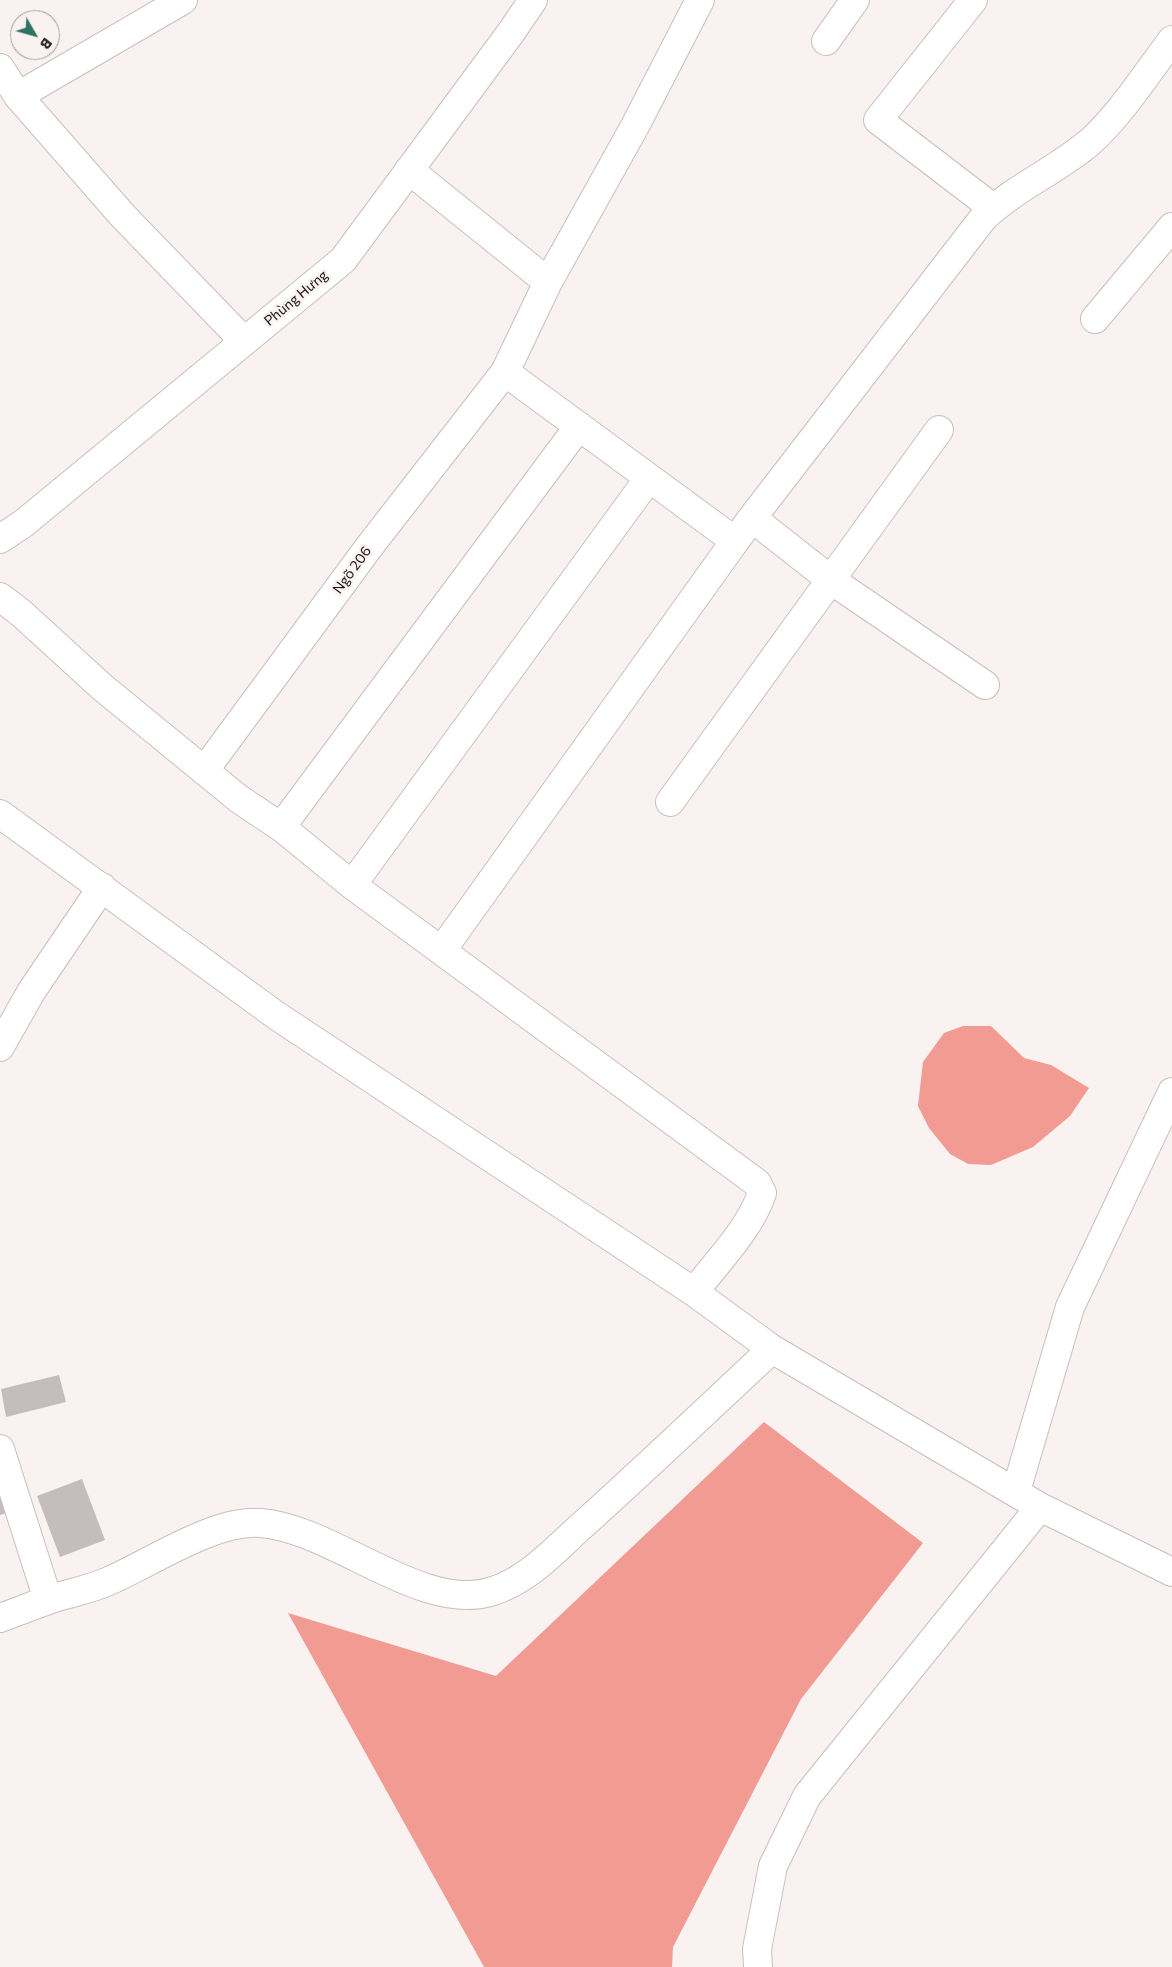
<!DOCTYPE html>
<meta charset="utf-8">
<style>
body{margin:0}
#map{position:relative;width:1172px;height:1967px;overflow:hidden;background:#faf2f1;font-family:Commissioner,sans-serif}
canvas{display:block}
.north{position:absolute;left:10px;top:10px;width:50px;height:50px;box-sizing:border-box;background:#faf2f1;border:1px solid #a09a99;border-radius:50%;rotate:128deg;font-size:14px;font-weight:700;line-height:20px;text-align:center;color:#181515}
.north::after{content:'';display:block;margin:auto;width:18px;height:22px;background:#2f7263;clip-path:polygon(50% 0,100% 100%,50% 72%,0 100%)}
</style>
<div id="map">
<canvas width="1172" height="1967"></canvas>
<div class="north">B</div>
</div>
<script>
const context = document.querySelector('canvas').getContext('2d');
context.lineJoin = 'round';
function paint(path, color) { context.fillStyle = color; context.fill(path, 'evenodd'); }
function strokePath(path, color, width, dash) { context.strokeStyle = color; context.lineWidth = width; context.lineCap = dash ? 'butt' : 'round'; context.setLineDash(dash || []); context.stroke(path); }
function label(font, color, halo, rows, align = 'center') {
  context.font = font + ' Commissioner,sans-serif'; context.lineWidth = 5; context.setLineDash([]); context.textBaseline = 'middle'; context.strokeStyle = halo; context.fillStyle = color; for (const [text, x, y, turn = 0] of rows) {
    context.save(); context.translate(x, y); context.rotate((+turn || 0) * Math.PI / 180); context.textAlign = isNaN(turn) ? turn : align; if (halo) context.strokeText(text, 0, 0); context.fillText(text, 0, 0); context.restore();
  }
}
paint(new Path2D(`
 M963 1026H991L1024 1058 1051 1065 1089 1088 1070 1116 1033 1147 991 1165 968 1164 950 1154 929 1128 918 1106 923 1062 944 1033Z
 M764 1422 923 1543 801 1699 673 1947 672 1967H484L288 1613 496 1676Z`), '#f19b92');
paint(new Path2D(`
 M59 1375 66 1402 6 1417 1 1389Z
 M82 1479 105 1540 60 1557 37 1496Z
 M0 1482 10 1512 0 1515Z`), '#c5bdbc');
const minor = new Path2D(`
 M973 0 878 120 993 208
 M826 41 855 0
 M0 68 18 96 183 0
 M18 96 123 216 244 341
 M409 170 548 282 505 372 735 541 752 518 831 580 985 685
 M548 282 635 126 700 0
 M1095 319 1172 227
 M752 518 984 217C1016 187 1057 170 1090 142 1122 113 1146 74 1172 40
 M0 597 21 613 102 687 239 799 281 827 352 885 757 1183 762 1193C750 1229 717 1262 694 1292
 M204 771 369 547 505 372
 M670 802 939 430
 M0 814 277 1016 694 1292 772 1349 1040 1507 1172 1572
 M281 827 579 426
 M352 885 649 478
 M442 950 735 541
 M0 1047 31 992 102 887
 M0 1449 48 1600
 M1016 1491 1070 1307 1172 1092
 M0 1618C17 1612 34 1605 51 1599 70 1593 92 1589 111 1580 152 1562 215 1519 261 1523 334 1529 420 1612 490 1592 529 1581 557 1547 587 1521 649 1465 710 1407 772 1349
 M758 1967 757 1949 773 1866 807 1796 1040 1507`);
const tertiary = new Path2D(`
 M0 539 24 523 343 260 512 31 533 0`);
strokePath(minor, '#c7bfbe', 30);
strokePath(tertiary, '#c7bfbe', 30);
strokePath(minor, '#fff', 28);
strokePath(tertiary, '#fff', 28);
label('14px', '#181515', '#faf2f1', [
 ["Phùng Hưng",296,298,-40],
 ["Ngõ 206",352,570,-54]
]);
</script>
